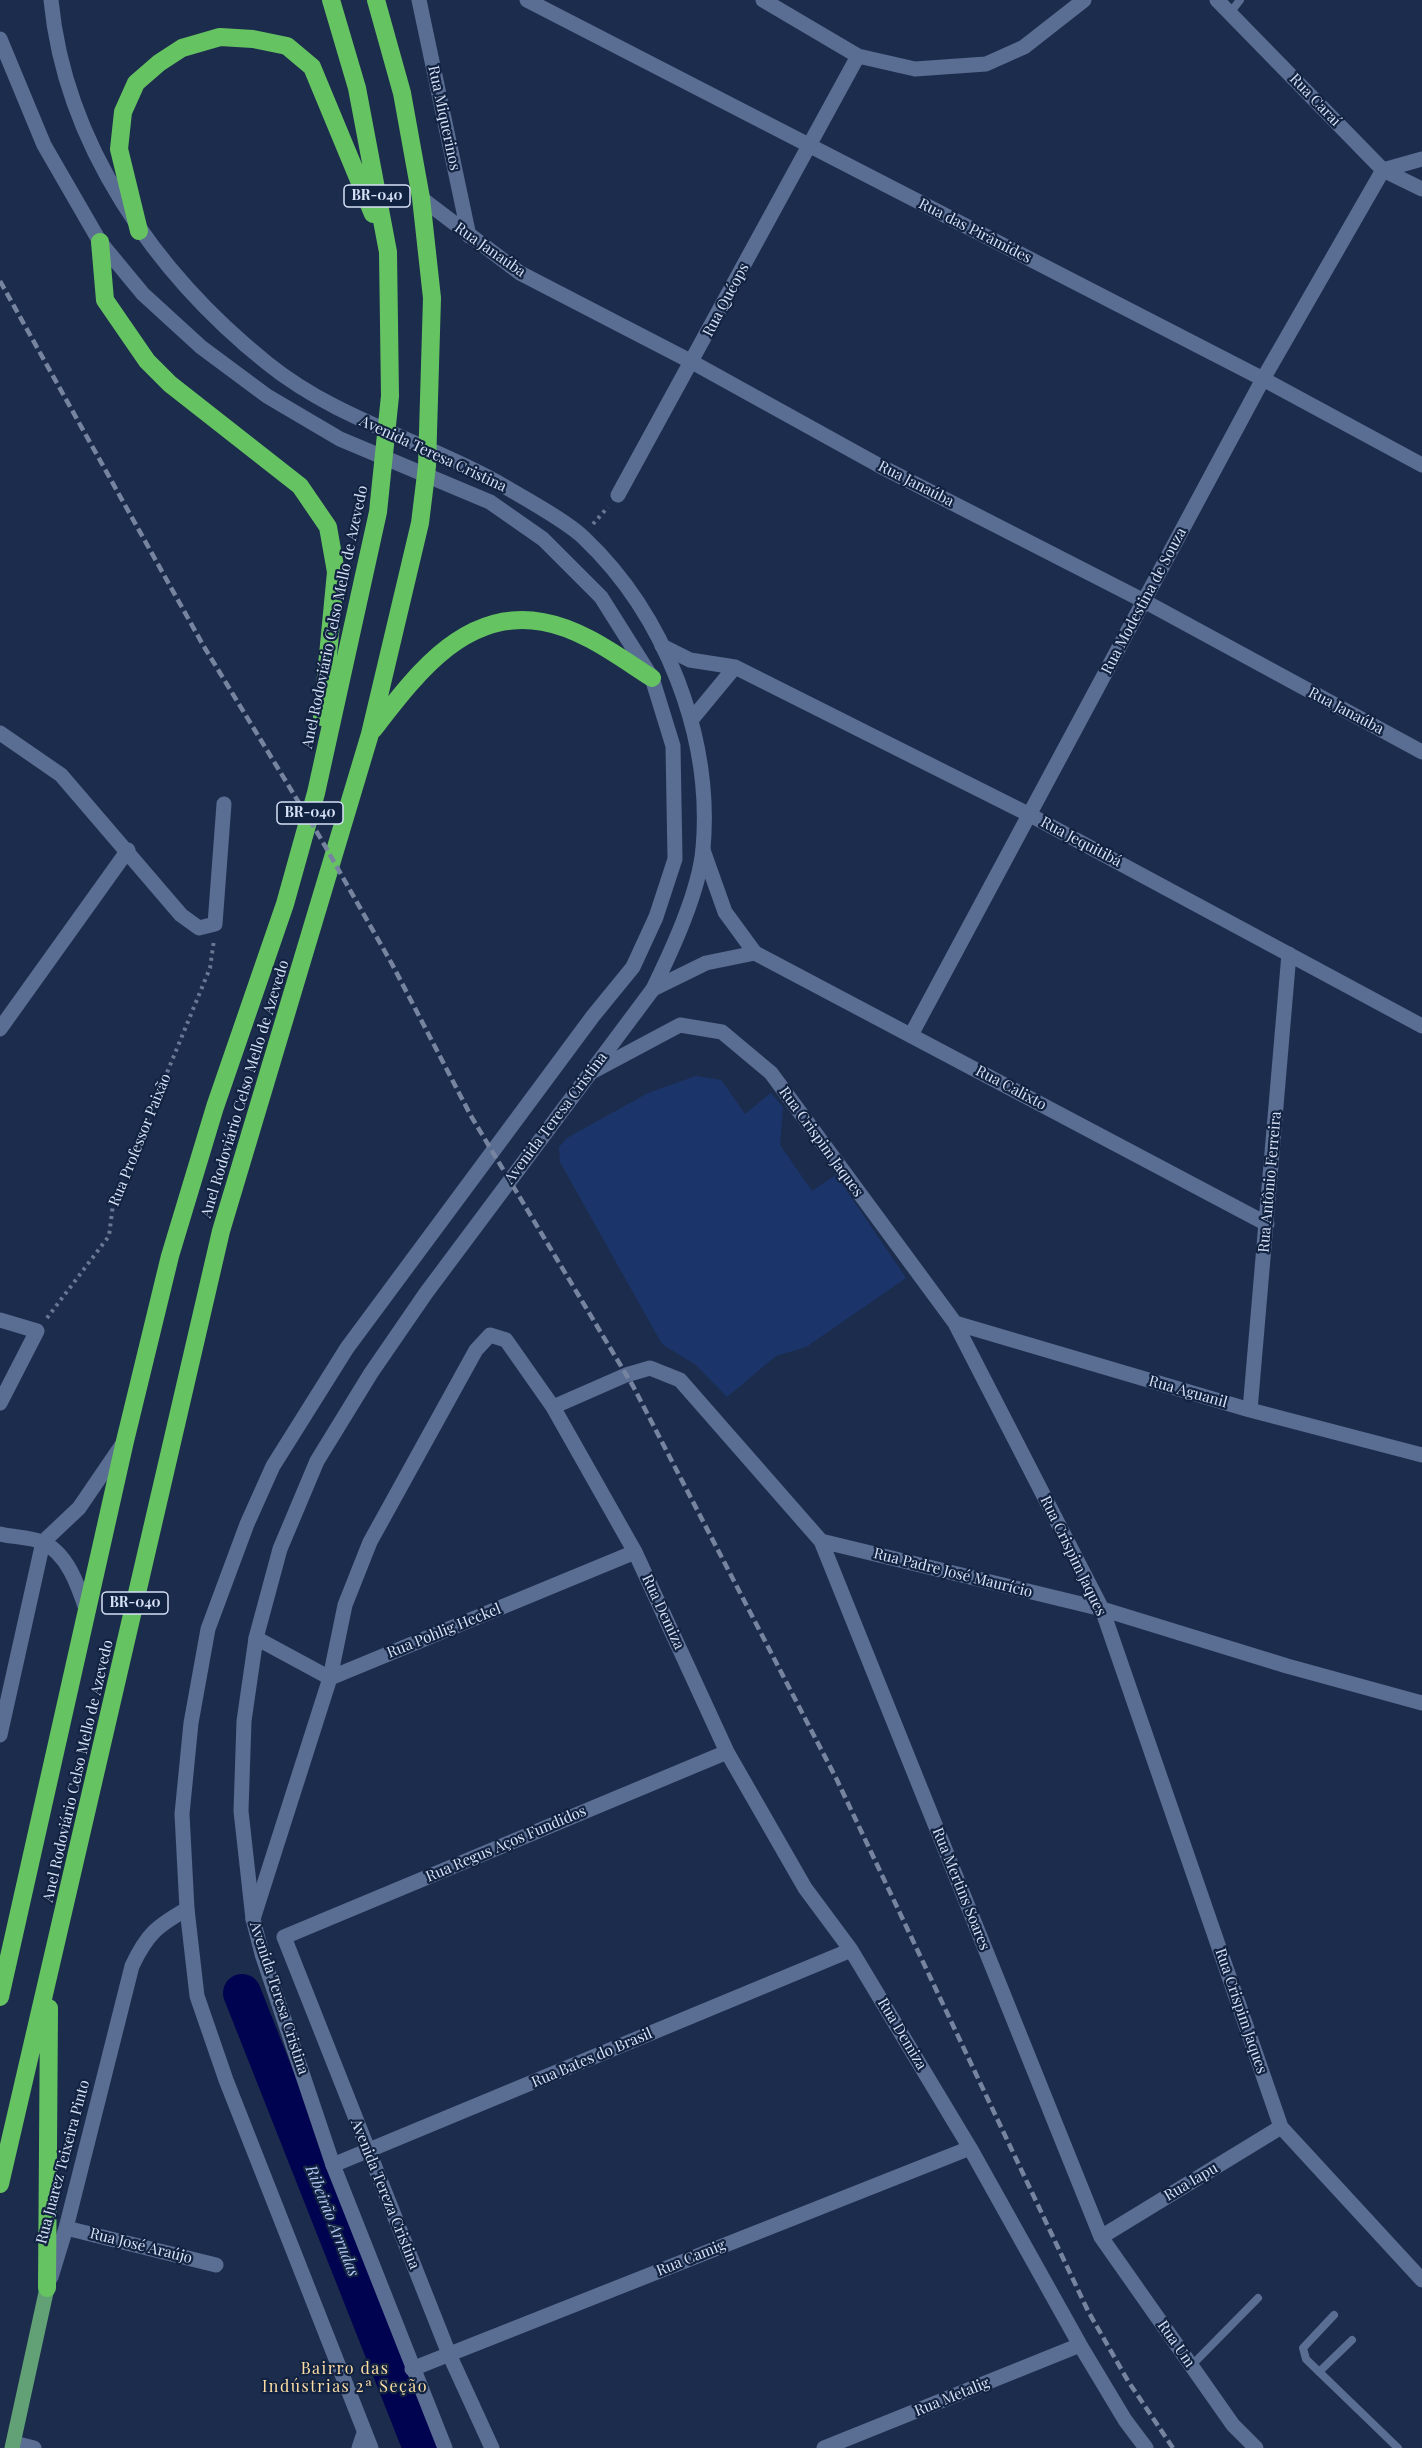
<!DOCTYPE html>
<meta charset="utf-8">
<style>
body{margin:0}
canvas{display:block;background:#1c2c4c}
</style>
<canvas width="1422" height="2448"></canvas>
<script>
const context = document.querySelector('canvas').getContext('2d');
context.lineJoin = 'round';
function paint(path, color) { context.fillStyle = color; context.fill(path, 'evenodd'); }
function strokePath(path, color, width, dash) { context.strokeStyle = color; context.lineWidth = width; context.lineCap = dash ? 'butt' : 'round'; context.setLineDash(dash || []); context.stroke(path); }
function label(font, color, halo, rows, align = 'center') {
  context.font = font + ' "Playfair Display",serif'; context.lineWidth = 4.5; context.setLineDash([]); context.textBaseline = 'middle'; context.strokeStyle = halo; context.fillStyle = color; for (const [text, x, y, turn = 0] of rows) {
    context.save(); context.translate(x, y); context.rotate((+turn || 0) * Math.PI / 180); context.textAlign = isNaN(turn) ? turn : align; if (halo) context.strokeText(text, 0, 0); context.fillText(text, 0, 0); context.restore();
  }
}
paint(new Path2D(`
 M696 1076 721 1080 745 1114 771 1093 783 1107 780 1145 812 1191 836 1175 906 1278 806 1347 776 1356 727 1397 696 1365 662 1344 560 1162 559 1147 567 1138 648 1093Z`), '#1b356b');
strokePath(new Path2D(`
 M242 1993 422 2448`), '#000350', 38);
strokePath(new Path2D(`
 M593 524 608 507
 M47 1318 109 1236 113 1204 210 968 214 940`), '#697793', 4, [3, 4.5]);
strokePath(new Path2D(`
 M1230 13 1240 0
 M1334 2315 1303 2348 1306 2359 1398 2448
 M1191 2366 1258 2298
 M1319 2372 1352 2340`), '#5a6d92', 8);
strokePath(new Path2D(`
 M419 0 469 236
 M527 0 1263 379 1422 465
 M763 0 858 56 915 69 986 64 1024 47 1084 0
 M1217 0 1383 170 1422 189
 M421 198 520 273 692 362 880 466 1144 601 1422 752
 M618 495 858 56
 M662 646 690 660 735 667 1030 815 1422 1026
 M692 719 735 667
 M0 733 61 775 181 915 199 928 215 924 224 804
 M703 850 725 912 755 953 1267 1224
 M653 989 706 963 755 953
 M0 1029 128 850
 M911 1035 1263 379 1383 170 1422 159
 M590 1073 680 1025 722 1032 771 1073 955 1323 1102 1609 1281 2127 1422 2280
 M0 1320 37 1331 0 1403
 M955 1323 1250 1410 1422 1455
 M553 1407 626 1375 650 1368 680 1380 821 1541 1102 1609 1287 1666 1422 1703
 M1250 1410 1289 954
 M821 1541 1101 2237 1233 2425 1256 2448
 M256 1638 330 1678
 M330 1678 635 1552
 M253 1919 330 1678 345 1605 370 1542 476 1350 490 1335 506 1340 553 1407 635 1552 727 1752 805 1888 851 1950 970 2148 1080 2345 1125 2420 1146 2448
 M333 2165 851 1950
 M66 2228 216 2265
 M1101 2237 1281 2127
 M51 2277 66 2228 132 1966C147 1934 157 1926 187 1909
 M412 2369 970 2148
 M14 2443 34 2448
 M359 2448 364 2433
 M492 2448 449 2354 284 1937 727 1752
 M824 2448 1080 2345`), '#5a6d92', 15);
strokePath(new Path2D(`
 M0 1534C13 1537 30 1537 42 1542 68 1553 79 1588 87 1612
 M43 1542 79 1508 122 1445
 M0 1735 43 1542`), '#5a6d92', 15);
strokePath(new Path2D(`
 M51 0C65 145 156 274 267 363 336 419 422 440 497 482 519 495 567 521 584 538 665 615 713 737 703 849 699 892 672 950 653 989L426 1293 371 1373 317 1461 280 1549 256 1638 244 1721 241 1811 253 1919 262 1954 333 2165 445 2448
 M0 39 44 145 100 242 143 294 201 347 267 396 340 439 490 502 543 539 601 597 652 678 673 746 675 859 656 917 633 967 593 1016 347 1348 273 1466 247 1524 208 1629 191 1723 182 1814 187 1909 197 1996 226 2080 371 2448`), '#5a6d92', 15);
strokePath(new Path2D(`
 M12 2448 47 2288`), '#61a175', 15);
strokePath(new Path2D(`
 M139 231 119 149 123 112 136 83 159 63 182 48 220 37 253 39 287 46 312 67 373 214
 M100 242 105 300 147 361 170 384 300 486 328 527 336 572 322 717
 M373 730C415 676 465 607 543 622 583 629 619 657 652 678
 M0 1997 125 1441 170 1256 215 1107 285 904 316 793 378 512 390 396 388 252 357 88 331 0
 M0 2184 221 1231 370 734 420 523 427 466 432 298 421 198 402 93 376 0
 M47 2288 49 2008`), '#65c461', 18);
strokePath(new Path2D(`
 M0 281 203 645 321 839 392 964 471 1116 633 1386 837 1780 1088 2311 1128 2381 1173 2448`), '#77849f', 4.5, [9, 4.5]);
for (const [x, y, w] of [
 [377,196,66],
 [310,813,66],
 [135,1603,66]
]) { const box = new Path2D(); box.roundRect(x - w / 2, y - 11, w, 22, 4.5); context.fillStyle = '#122241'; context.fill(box); strokePath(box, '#d6e1f6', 1.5); }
label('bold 14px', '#d6e1f6', null, [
 ["BR-040",377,196],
 ["BR-040",310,813],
 ["BR-040",135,1603]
]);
label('15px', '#d6e1f6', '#122241', [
 ["Rua Caraí",1315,100,46],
 ["Rua Miquerinos",444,118,78],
 ["Rua das Pirâmides",975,231,27],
 ["Rua Janaúba",490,250,35],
 ["Rua Quéops",726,300,-62],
 ["Avenida Teresa Cristina",433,454,25],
 ["Rua Janaúba",916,484,27],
 ["Rua Modestina de Souza",1144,601,-62],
 ["Anel Rodoviário Celso Mello de Azevedo",335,617,-78],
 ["Rua Janaúba",1346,711,28],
 ["Rua Jequitibá",1081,842,28],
 ["Rua Calixto",1011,1088,28],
 ["Anel Rodoviário Celso Mello de Azevedo",245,1089,-73],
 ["Avenida Teresa Cristina",556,1118,-53],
 ["Rua Professor Paixão",140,1140,-68],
 ["Rua Crispim Jaques",821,1142,54],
 ["Rua Antônio Ferreira",1270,1182,-85],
 ["Rua Aguanil",1188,1392,16],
 ["Rua Crispim Jaques",1073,1556,64],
 ["Rua Padre José Maurício",953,1573,14],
 ["Rua Demiza",663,1612,65],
 ["Rua Pohlig Heckel",444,1631,-22],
 ["Anel Rodoviário Celso Mello de Azevedo",78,1771,-77],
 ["Rua Regus Aços Fundidos",506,1844,-23],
 ["Rua Mertins Soares",961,1889,68],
 ["Avenida Teresa Cristina",279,1998,72],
 ["Rua Crispim Jaques",1241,2011,71],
 ["Rua Demiza",902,2034,59],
 ["Rua Bates do Brasil",592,2058,-23],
 ["Rua Juarez Teixeira Pinto",63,2162,-75],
 ["Rua Iapu",1191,2182,-31],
 ["Avenida Tereza Cristina",385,2194,68],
 ["Rua José Araújo",141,2246,14],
 ["Rua Camig",691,2258,-22],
 ["Rua Um",1176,2344,55],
 ["Rua Metalig",952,2397,-22]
]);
label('italic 16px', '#b3c9f4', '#122241', [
 ["Ribeirão Arrudas",332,2221,68]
]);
context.letterSpacing = '1.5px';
label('16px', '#fbdda4', '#122241', [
 ["Bairro das",345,2369],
 ["Indústrias 2ª Seção",345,2387]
]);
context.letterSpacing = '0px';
</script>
